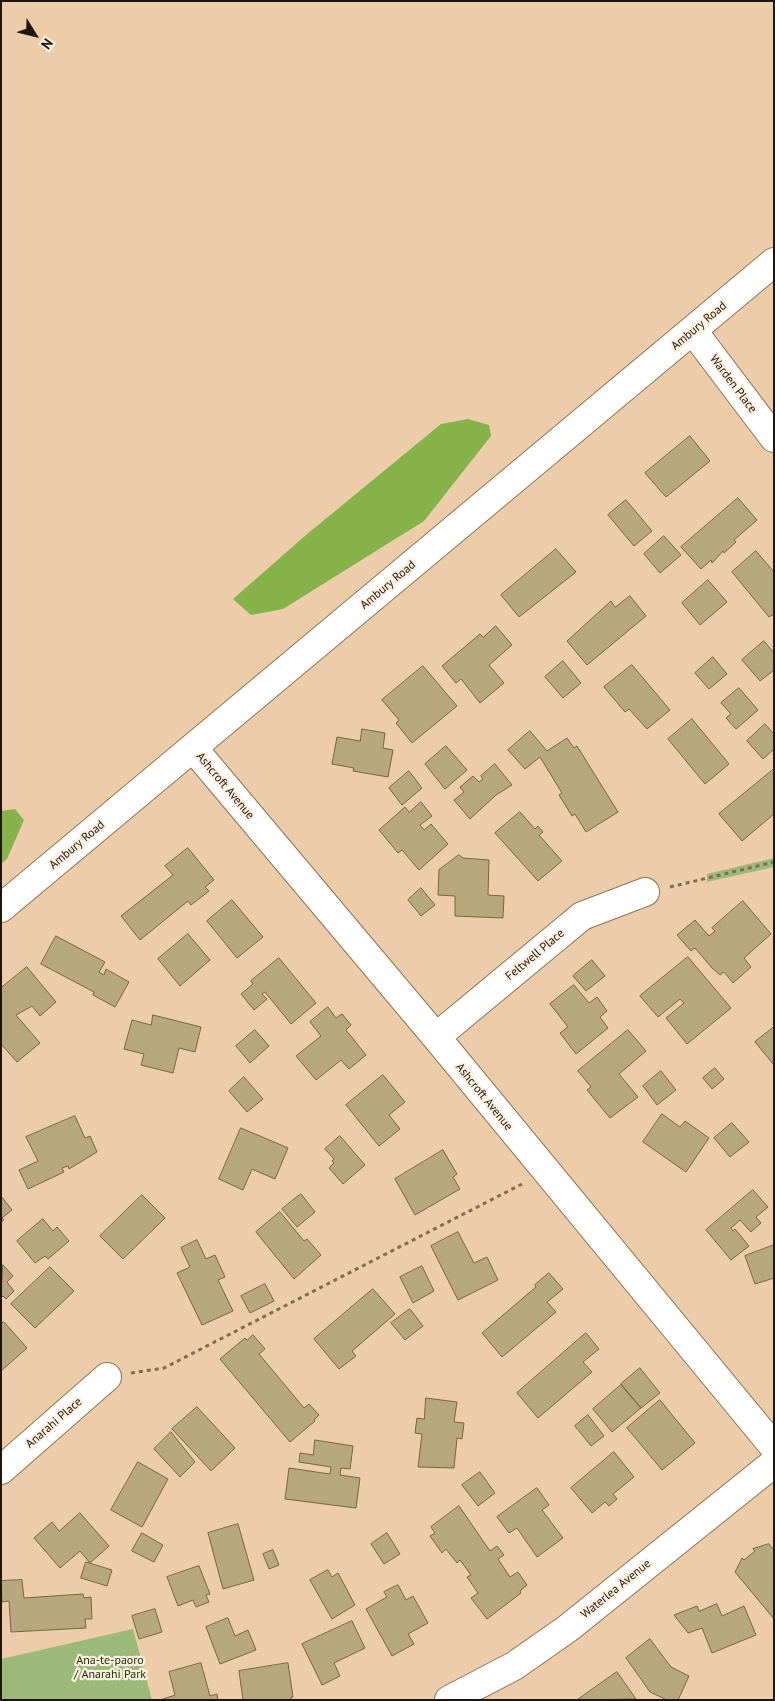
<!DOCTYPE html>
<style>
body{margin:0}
#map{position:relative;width:775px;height:1701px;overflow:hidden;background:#eccca9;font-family:"PT Sans",sans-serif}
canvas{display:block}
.frame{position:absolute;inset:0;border:2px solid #201508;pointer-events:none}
.north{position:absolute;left:10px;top:10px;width:50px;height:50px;-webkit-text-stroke:4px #fef1e2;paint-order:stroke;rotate:126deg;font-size:14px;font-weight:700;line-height:20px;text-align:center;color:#201508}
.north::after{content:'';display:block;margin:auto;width:18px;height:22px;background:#201508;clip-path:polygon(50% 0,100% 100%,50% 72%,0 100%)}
</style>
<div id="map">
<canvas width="775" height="1701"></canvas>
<div class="frame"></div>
<div class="north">N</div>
</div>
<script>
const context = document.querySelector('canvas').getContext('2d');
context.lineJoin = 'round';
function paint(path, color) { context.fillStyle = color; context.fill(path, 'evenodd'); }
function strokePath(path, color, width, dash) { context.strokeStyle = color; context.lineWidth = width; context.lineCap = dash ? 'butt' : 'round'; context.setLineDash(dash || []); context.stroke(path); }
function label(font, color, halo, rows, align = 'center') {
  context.font = font + ' "PT Sans",sans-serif'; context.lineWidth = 4.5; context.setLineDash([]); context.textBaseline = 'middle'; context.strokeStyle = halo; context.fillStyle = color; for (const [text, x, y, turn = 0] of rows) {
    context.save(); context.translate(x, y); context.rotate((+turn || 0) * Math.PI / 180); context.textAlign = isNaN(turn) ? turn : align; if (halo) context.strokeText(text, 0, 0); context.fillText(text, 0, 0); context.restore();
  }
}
paint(new Path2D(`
 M774 858V867L707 882V874Z
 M133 1629 152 1700H1V1659Z`), '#9bba7a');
paint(new Path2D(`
 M468 419 489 425 491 436 424 521 283 609 251 615 233 599 306 535 441 424Z
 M15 809 24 820 7 859 1 864V811Z`), '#85b349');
const building = new Path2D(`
 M690 436 710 461 666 497 645 473Z
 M738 498 757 520 734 540 736 542 724 553 723 551 712 563 711 560 701 569 681 547Z
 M626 500 652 531 634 546 608 515Z
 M664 536 681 555 660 573 644 554Z
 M556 549 576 572 519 617 501 595Z
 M756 551 774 572V614L769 617 732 572Z
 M708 580 727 602 700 625 682 603Z
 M630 596 646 616 587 665 567 641 611 601 615 607Z
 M496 626 512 645 489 665 504 683 480 703 461 679 456 683 442 666 480 634 483 637Z
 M764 641 774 653V670L760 681 742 660Z
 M713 657 727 674 709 689 695 673Z
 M563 661 581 683 563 698 545 677Z
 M632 665 670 710 647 729 629 709 625 712 604 687Z
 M423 666 457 706 412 743 396 723 399 720 382 700Z
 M739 688 758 710 736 729 726 718 731 714 721 703Z
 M692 719 729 764 705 784 668 739Z
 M765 724 774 734V749L763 759 747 741Z
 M362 729 385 733 383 748 393 750 388 777 353 771 354 768 332 764 337 737 360 741Z
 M530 731 547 751 567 738 574 748 577 746 618 812 586 832 575 814 572 816 559 795 562 793 540 757 525 769 508 750Z
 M446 746 467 770 445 789 425 764Z
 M495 764 512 785 496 795 470 819 454 800 464 792 460 787 473 776 479 782 483 779 481 776Z
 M774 769V814L742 841 719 814Z
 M409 771 422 788 402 805 389 788Z
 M421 802 432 816 420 825 424 830 431 824 448 844 419 870 402 850 398 853 379 830 405 807 409 812Z
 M520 812 535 829 538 826 543 832 539 835 562 861 538 881 495 833Z
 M188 848 214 880 205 887 209 891 191 905 188 901 140 940 121 916 173 875 165 866Z
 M459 855 463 858 489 860 488 895 504 896 503 918 455 916V896L438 895 439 870Z
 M421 888 435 905 421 916 408 900Z
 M232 900 263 937 237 958 207 921Z
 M743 901 771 934 744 958 751 967 733 983 724 972 720 975 712 968 695 948 691 951 677 935 695 920 709 936 715 931 712 928Z
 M188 934 210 960 180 986 158 959Z
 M56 936 105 962 99 972 104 975 106 969 129 982 115 1007 93 995 94 992 41 964Z
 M688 957 731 1008 687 1044 666 1018 684 1003 680 999 658 1017 640 996Z
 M279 958 316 1003 291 1024 265 992 262 994 267 999 254 1010 241 994 253 984 251 981Z
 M592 960 605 976 586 991 573 976Z
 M27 967 56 1002 40 1016 32 1006 16 1015 40 1043 17 1062 1 1044V988Z
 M574 985 589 1003 597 997 607 1011 600 1017 608 1028 576 1054 560 1033 568 1027 550 1004Z
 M328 1007 336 1018 342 1014 351 1025 346 1030 366 1055 349 1069 341 1060 316 1080 296 1056 321 1036 310 1022Z
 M153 1015 201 1027 195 1052 179 1048 173 1073 141 1065 144 1054 124 1049 132 1020 151 1025Z
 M774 1027V1065L755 1042Z
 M255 1030 269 1046 250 1063 236 1046Z
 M628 1030 646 1051 619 1074 638 1097 610 1118 587 1090 591 1087 578 1071Z
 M715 1068 724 1079 712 1089 703 1078Z
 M661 1071 676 1090 657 1105 643 1086Z
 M383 1075 405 1102 389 1115 400 1129 379 1146 346 1105Z
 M244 1077 263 1099 247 1112 229 1091Z
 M662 1114 680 1127 685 1121 709 1138 686 1172 643 1142Z
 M75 1116 85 1138 90 1136 97 1152 69 1169 68 1166 62 1168 64 1172 28 1189 19 1170 38 1161 26 1137Z
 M732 1123 749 1142 730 1157 714 1138Z
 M241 1128 288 1148 275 1179 252 1169 243 1190 219 1179Z
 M340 1136 365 1165 343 1184 329 1168 334 1163 332 1161 334 1159 325 1149Z
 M443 1150 457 1174 453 1177 460 1189 415 1215 395 1179Z
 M753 1190 768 1207 756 1217 761 1223 751 1232 740 1220 731 1228 733 1231 735 1229 749 1246 731 1260 706 1230Z
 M301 1194 315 1212 297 1227 282 1209Z
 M142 1195 165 1218 123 1259 100 1236Z
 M1 1196 12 1210 2 1218 4 1220 1 1222Z
 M280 1212 304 1241 307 1239 321 1255 294 1279 256 1232Z
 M43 1219 53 1231 57 1227 69 1241 48 1259 45 1256 35 1263 17 1241Z
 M458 1232 474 1263 487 1257 498 1280 458 1300 431 1246Z
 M197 1240 206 1259 215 1255 225 1277 218 1280 233 1311 202 1325 177 1273 190 1267 181 1248Z
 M774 1245V1278L755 1284 745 1256Z
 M3 1265 13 1276 7 1282 14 1291 6 1299 3 1296 1 1298Z
 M422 1266 434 1291 413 1303 400 1277Z
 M50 1267 74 1291 35 1328 11 1304Z
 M549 1273 563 1289 547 1302 556 1312 502 1357 482 1333 536 1287 535 1285Z
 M265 1284 274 1301 250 1313 241 1296Z
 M373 1289 395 1314 352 1351 356 1356 339 1369 314 1339Z
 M410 1309 423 1326 405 1340 391 1323Z
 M4 1322 27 1348 1 1371V1324Z
 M586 1333 599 1349 583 1362 592 1372 538 1418 517 1393Z
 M253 1335 265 1349 259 1354 304 1408 309 1404 319 1415 314 1420 315 1421 290 1442 220 1359 245 1338 247 1340Z
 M640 1368 660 1393 641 1408 621 1384Z
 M621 1385 641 1408 612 1432 593 1409Z
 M426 1398 457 1402 454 1422 464 1423 462 1439 457 1438 454 1468 418 1467 422 1434 415 1433 417 1418 424 1419Z
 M660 1400 695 1443 662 1470 627 1428Z
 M197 1407 235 1448 211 1471 172 1429Z
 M588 1415 604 1436 591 1446 575 1426Z
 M171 1432 195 1462 180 1477 154 1449Z
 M315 1440 353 1446 350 1469 341 1468 340 1475 360 1478 356 1508 285 1499 289 1468 330 1474 331 1467 299 1462 300 1453 313 1455Z
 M614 1452 634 1477 613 1494 617 1499 609 1506 605 1502 592 1513 571 1488Z
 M138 1462 168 1479 142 1527 111 1510Z
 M480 1472 495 1493 478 1506 462 1485Z
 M537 1488 549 1505 542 1510 563 1538 537 1557 517 1528 509 1533 497 1517Z
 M459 1506 490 1551 497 1546 504 1555 498 1559 510 1577 518 1572 527 1585 520 1591 521 1593 487 1619 471 1598 478 1593 467 1577 471 1575 460 1560 457 1563 446 1549 442 1553 430 1536 435 1533 431 1527Z
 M80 1513 109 1546 90 1563 80 1551 60 1568 34 1538 52 1522 59 1531Z
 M238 1524 254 1580 223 1589 208 1533Z
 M142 1533 163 1545 154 1562 132 1551Z
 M387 1533 400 1554 384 1564 371 1544Z
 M769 1544 774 1550V1619L735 1572 742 1558 744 1560 755 1551 753 1549Z
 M273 1550 279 1565 269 1569 263 1554Z
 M86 1562 112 1570 107 1586 81 1578Z
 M199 1566 210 1594 206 1595 209 1602 196 1607 193 1600 178 1606 167 1577Z
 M328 1570 332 1577 338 1573 355 1605 332 1619 310 1580Z
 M22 1580 24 1598 83 1594 84 1598 91 1597 92 1619H85L86 1628 11 1632 9 1601 2 1602 1 1581Z
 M398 1585 406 1600 413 1596 428 1623 408 1634 414 1644 392 1656 366 1609 387 1597 384 1592Z
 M717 1604 722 1616 744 1606 756 1635 712 1653 702 1628 688 1633 674 1615 697 1606 699 1611Z
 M155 1609 162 1632 139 1639 132 1616Z
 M228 1618 235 1636 248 1630 256 1650 220 1664 206 1627Z
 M352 1621 365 1648 334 1663 340 1676 322 1685 302 1644Z
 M650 1639 671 1667 689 1676 678 1700H667L650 1692 626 1658Z
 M201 1663 210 1696 217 1694 218 1700H160L175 1695 169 1672Z
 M288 1663 293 1697H291V1700H243L239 1671Z
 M617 1672 636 1699 577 1700Z`);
paint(building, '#b7a77d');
strokePath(building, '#75663f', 1);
const minor = new Path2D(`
 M693 331 774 438
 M193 748 436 1037 774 1447
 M1 908 774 262
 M436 1037 582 916 645 892
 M1 1470 107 1377
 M449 1700 514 1666 567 1629 774 1463`);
strokePath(minor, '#907352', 30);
strokePath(new Path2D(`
 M670 887 774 862
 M131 1373 164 1368 522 1184`), '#806b54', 3, [4, 4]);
strokePath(minor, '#fff', 28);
label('12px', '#201508', '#fef1e2', [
 ["Ambury Road",699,326,-40],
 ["Warden Place",733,384,53],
 ["Ambury Road",388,585,-40],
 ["Ashcroft Avenue",225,786,50],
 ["Ambury Road",77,845,-40],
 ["Feltwell Place",535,955,-40],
 ["Ashcroft Avenue",484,1097,51],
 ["Anarahi Place",54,1423,-41],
 ["Waterlea Avenue",616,1589,-39]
]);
label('12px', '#203206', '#fef1e2', [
 ["Ana-te-paoro",110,1661],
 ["/ Anarahi Park",110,1675]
]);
</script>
